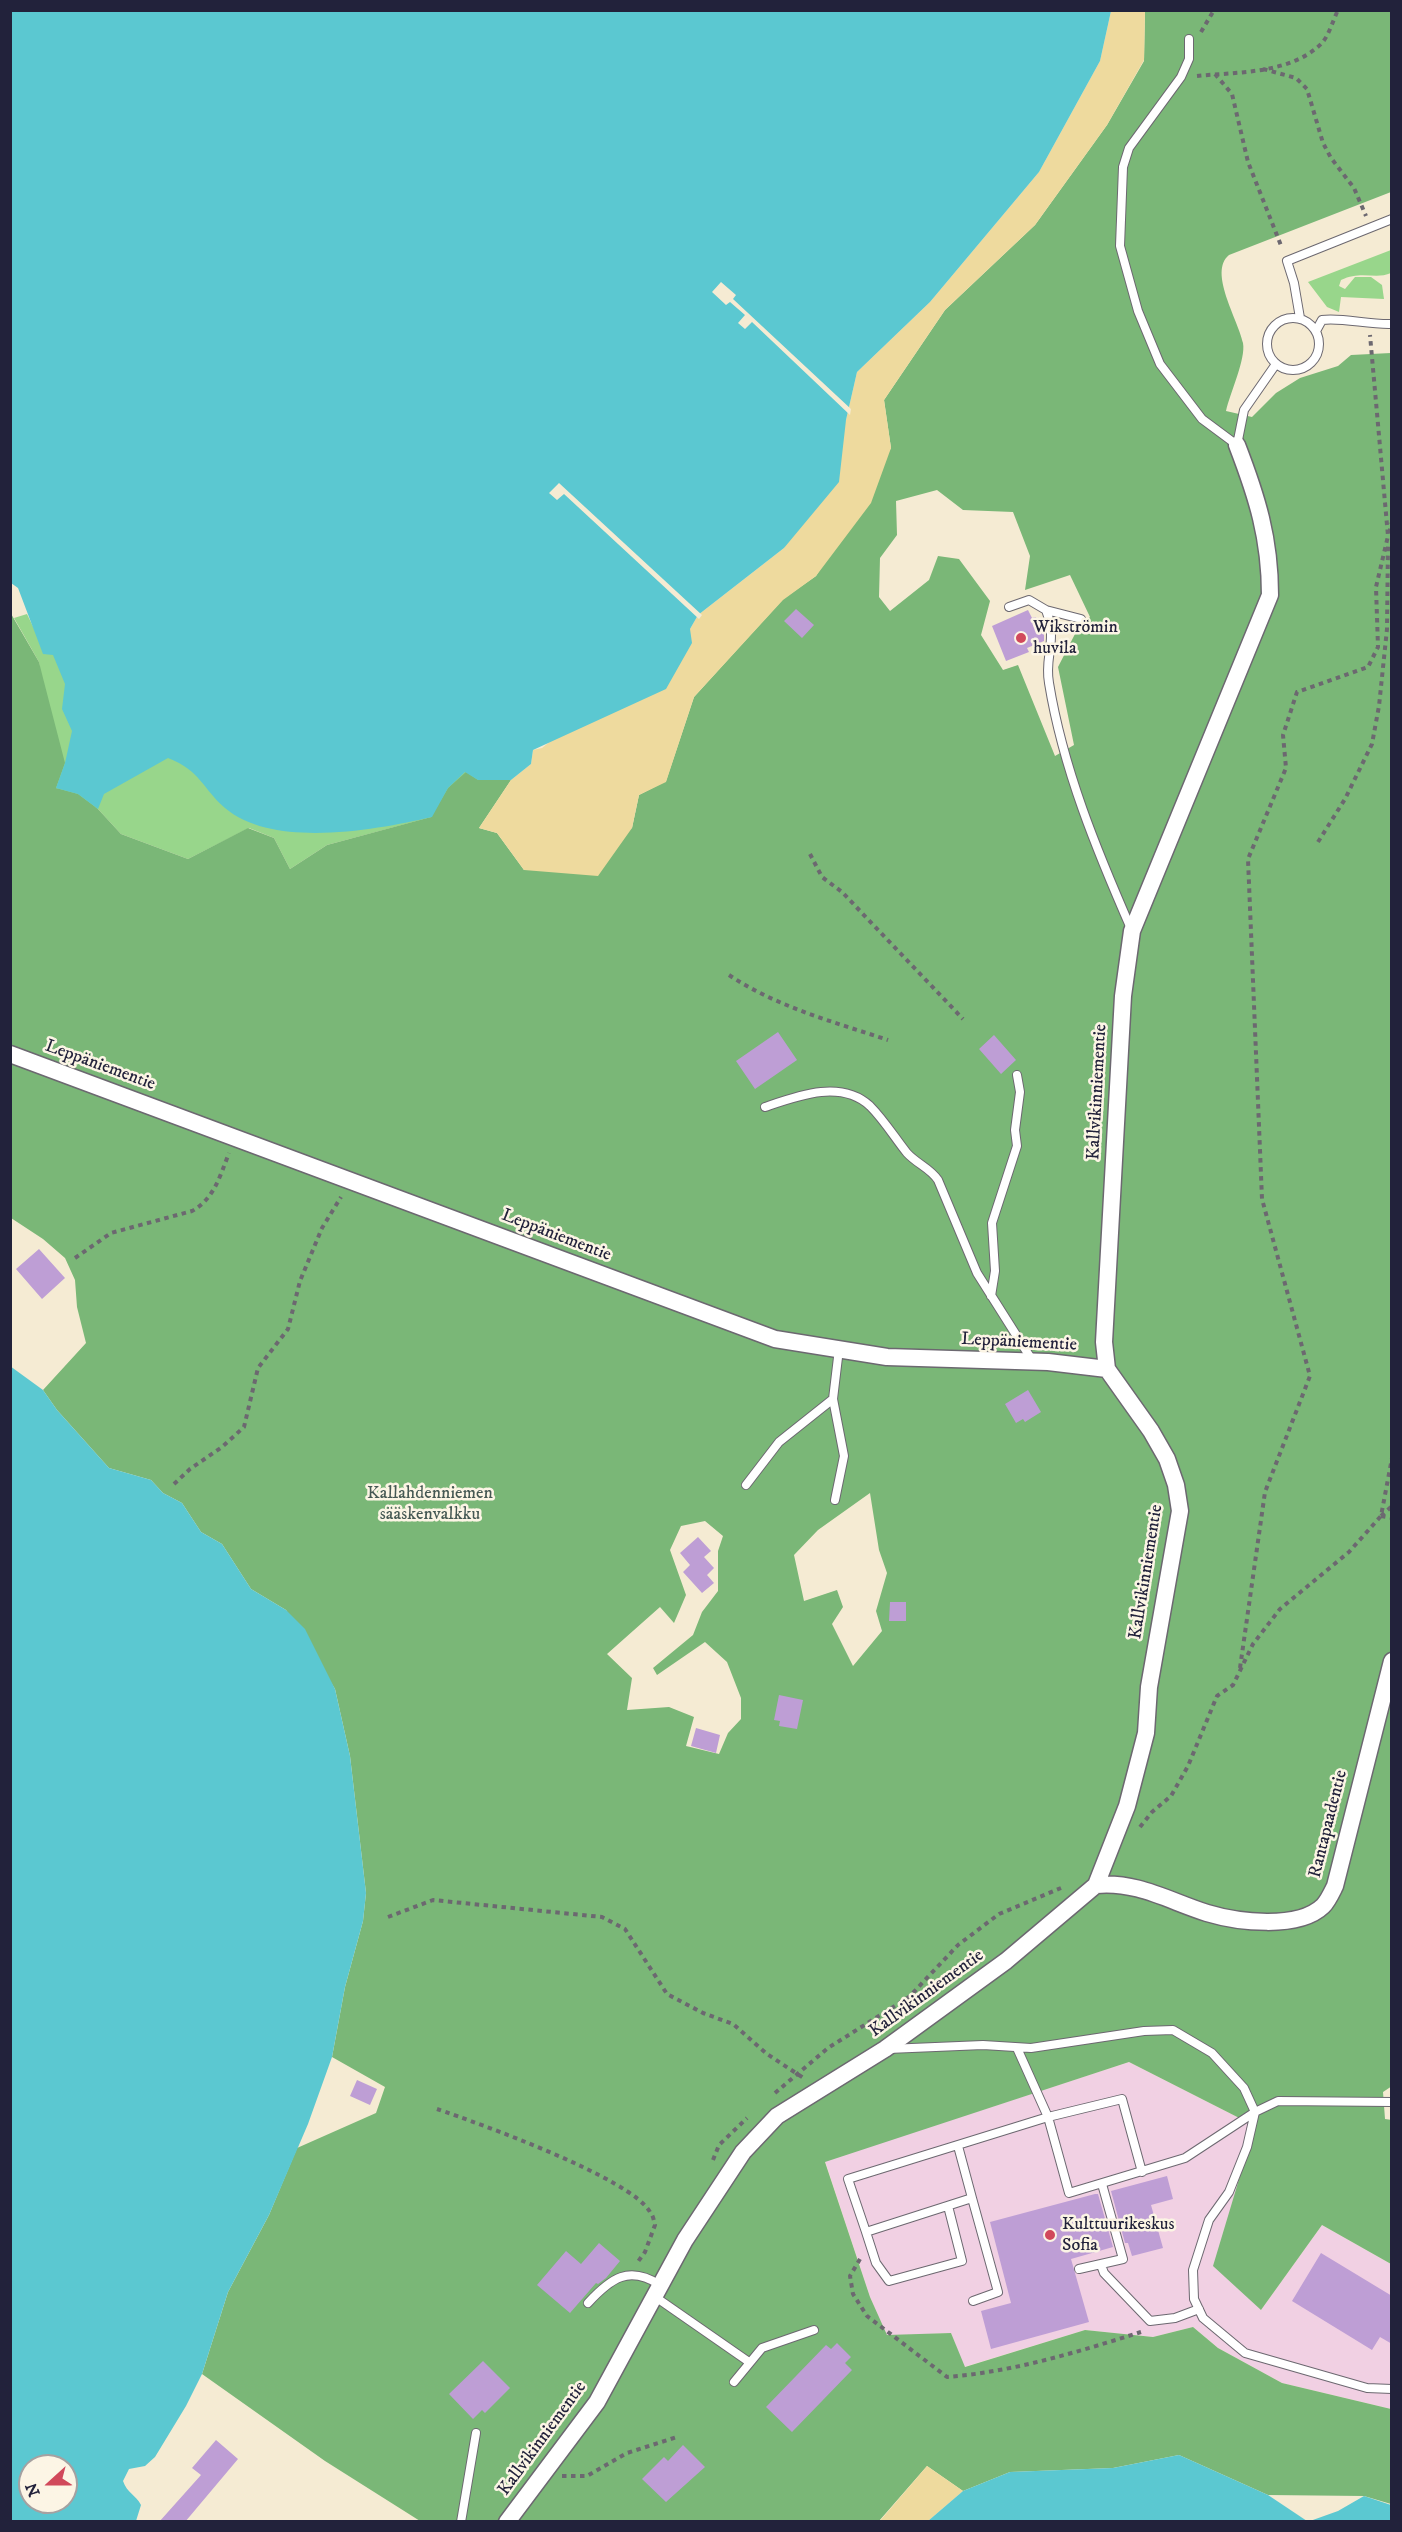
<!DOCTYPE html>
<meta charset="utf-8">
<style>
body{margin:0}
#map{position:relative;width:1402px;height:2532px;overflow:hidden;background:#f5ebd3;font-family:"IM FELL DW Pica",serif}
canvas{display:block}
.frame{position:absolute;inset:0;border:12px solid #22223b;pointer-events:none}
.north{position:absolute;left:18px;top:2454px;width:60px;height:60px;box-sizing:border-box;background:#fcf5e5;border:2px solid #a5a1a1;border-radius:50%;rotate:249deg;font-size:16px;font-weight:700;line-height:24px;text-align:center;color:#22223b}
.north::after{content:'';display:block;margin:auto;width:21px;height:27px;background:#d1495b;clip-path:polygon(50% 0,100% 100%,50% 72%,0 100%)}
</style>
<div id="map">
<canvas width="1402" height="2532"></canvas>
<div class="frame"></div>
<div class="north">N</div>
</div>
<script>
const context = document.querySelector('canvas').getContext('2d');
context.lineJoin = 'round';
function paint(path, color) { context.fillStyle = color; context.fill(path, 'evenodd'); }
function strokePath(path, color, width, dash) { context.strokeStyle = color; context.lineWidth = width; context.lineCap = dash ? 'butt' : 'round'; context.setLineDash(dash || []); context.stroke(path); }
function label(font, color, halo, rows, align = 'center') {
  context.font = font + ' "IM FELL DW Pica",serif'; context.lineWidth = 5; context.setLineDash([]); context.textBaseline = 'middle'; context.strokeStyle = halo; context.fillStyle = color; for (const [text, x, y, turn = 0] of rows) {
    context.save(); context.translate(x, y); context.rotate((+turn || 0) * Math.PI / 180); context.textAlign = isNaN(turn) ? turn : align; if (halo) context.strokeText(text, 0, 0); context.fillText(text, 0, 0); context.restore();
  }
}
paint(new Path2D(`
 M1129 2062 1255 2126 1261 2310 1322 2225 1391 2264V2409L1282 2383 1218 2348 1193 2327 1153 2337 1085 2330 964 2367 951 2333 887 2336 870 2297 825 2161Z`), '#f1d0e3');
paint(new Path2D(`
 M1391 250V273C1375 280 1362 270 1341 280L1339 286 1345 289 1355 277H1371L1382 285 1384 299 1341 297 1339 312 1327 307 1308 282Z
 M27 614 39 639 511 780H478L432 817 327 845 290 869 274 838 249 828 188 859 121 834 98 809 56 788 39 662 14 618Z`), '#98d68b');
paint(new Path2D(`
 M1145 11H1391V192L1229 255C1208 272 1238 319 1243 343 1246 359 1230 393 1226 411L1252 417 1276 393 1300 378 1338 366 1351 355 1391 353 1392 2086 1383 2092 1385 2119 1392 2120 1391 2264 1322 2225 1261 2310 1213 2266 1255 2126 1129 2062 825 2162 870 2297 887 2335 951 2333 965 2367 1085 2330 1153 2337 1193 2327 1218 2348 1282 2383 1391 2409V2504L1364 2496 1268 2495 1179 2455 1113 2468 1010 2472 963 2491 927 2466 879 2521H420L325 2461 202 2374 228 2292 269 2215 297 2148 376 2113 385 2087 332 2057 345 1987 363 1921 366 1893 350 1756 335 1689 286 1610 251 1589 222 1544 201 1532 182 1503 163 1493 151 1480 109 1468 57 1410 43 1390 86 1343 77 1307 75 1280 65 1258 43 1239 11 1218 10 612 39 662 43 678 65 763 56 788 78 794 98 809 121 834 188 859 248 828 274 838 290 869 327 845 431 817 448 788 466 772 478 780H511L479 828 497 833 524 870 632 828 639 795 666 781 694 697 783 599 816 576 891 448 884 400 945 310 1035 225 1107 125 1144 61ZM937 490 963 510 1013 512 1030 556 1025 590 1070 575 1090 617 1075 634 1058 667 1074 745 1055 756 1018 665 1003 670 981 635 990 601 959 559 938 556 929 580 890 611 879 597 880 558 897 535 896 501ZM870 1493 879 1550 887 1573 876 1611 882 1631 853 1666 832 1624 843 1607 837 1590 804 1601 794 1555 818 1530ZM705 1521 723 1536 718 1551V1591L702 1612 693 1635 653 1668 657 1675 705 1642 727 1662 741 1698V1719L728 1733 719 1754 686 1746 694 1717 669 1707 627 1710 632 1678 607 1654 660 1607 674 1623 686 1595 670 1550 681 1526Z`), '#7ab777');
paint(new Path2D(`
 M1111 11H1145L1144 60 1107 125 1035 225 945 310 884 400 891 448 871 503 816 576 783 600 694 697 666 782 639 795 632 828 598 876 524 870 497 833 479 828 511 780 531 764 533 750 542 748 690 629 698 615 784 548 846 420 857 372 930 302 1039 172 1100 61Z
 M927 2466 963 2491 928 2521 879 2522Z`), '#eeda9e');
paint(new Path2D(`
 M10 11H1111L1100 61 1039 172 930 302 857 372 846 420 839 482 784 548 698 615 690 629 692 643 666 689 533 750 531 764 511 780H478L465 772 448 788 432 817C376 830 273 849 225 808 202 788 201 771 168 758L104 794 98 809 78 794 56 788 65 763 72 731 62 709 65 684 53 655 43 654 18 588 11 583Z
 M10 1366 43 1390 57 1410 109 1468 151 1480 163 1493 182 1503 201 1532 222 1544 251 1589 286 1610 305 1629 335 1689 350 1756 366 1893 363 1921 345 1987 332 2057 308 2124 269 2215 228 2292 202 2374 186 2406 155 2457 145 2466 129 2469 123 2481C127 2493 136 2495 141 2505L136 2521H11ZM30 2466H66V2502H30Z
 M1179 2455 1268 2495 1307 2521H928L963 2491 1010 2472 1113 2468Z
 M1364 2496 1391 2505V2521H1310L1338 2511Z`), '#5bc8d1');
paint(new Path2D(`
 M721 282 736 295 733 299 851 409 850 415 752 322 745 329 738 323 745 315 730 302 726 305 712 292Z
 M559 483 702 615 699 619 564 494 557 500 549 493Z`), '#f5ebd3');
paint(new Path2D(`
 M796 609 814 625 802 638 784 621Z
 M1028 610 1032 618 1036 617 1039 625 1044 626V641L1027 648 1029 652 1006 661 992 626Z
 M778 1032 797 1060 755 1089 736 1061Z
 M994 1035 1016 1060 1001 1074 979 1049Z
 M39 1249 65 1278 42 1299 16 1269Z
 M1028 1390 1041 1412 1025 1422 1023 1419 1016 1423 1005 1404Z
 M698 1537 711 1551 704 1557 714 1568 707 1575 714 1583 702 1593 683 1572 690 1565 680 1553Z
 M890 1602H906V1621H889Z
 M779 1695 803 1700 797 1729 779 1726 780 1721 774 1720Z
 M696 1728 720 1735 716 1753 691 1746Z
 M357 2080 377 2089 370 2105 350 2096Z
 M1167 2176 1173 2199 1151 2205 1163 2248 1132 2256 1128 2243H1125L1111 2191Z
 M1095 2194H1098L1113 2247 1071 2259 1089 2322 991 2349 981 2311 1011 2303 990 2222Z
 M599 2243 620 2261 606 2278 598 2284 596 2283 570 2313 537 2285 566 2251 581 2264Z
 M1321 2253 1392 2296V2344L1380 2337 1372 2350 1292 2301Z
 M837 2343 851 2357 845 2363 852 2370 792 2432 766 2407 826 2345 831 2349Z
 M483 2361 510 2388 485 2413 482 2410 473 2419 449 2394Z
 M216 2440 238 2459 185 2522H159L201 2475 192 2468Z
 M683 2445 705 2467 666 2502 642 2479 664 2457 668 2461Z`), '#be9ed5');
const service = new Path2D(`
 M1189 39V59L1181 77 1129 148 1123 167 1120 246 1138 311 1160 364 1202 419 1237 445 1244 410 1276 364
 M1267 344a26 26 0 1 1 52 0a26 26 0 1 1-52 0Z
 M1300 318 1294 283 1287 261 1392 219
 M1316 331 1322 320C1341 317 1369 325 1392 324
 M1009 607 1029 600 1046 610C1058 642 1044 656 1049 683 1063 769 1097 851 1132 931
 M1046 610 1081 619
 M765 1107C797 1096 841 1079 870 1106 884 1120 895 1138 907 1153 917 1164 930 1168 938 1180L977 1273 1032 1360
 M991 1296 995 1271 992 1223 1017 1146 1015 1130 1020 1092 1017 1075
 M746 1485 779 1442 833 1399
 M835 1500 844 1456 833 1399 839 1349
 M1017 2048 1048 2117 1122 2099 1142 2172
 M888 2049 983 2045 1031 2048 1144 2031 1173 2030 1212 2053 1244 2088 1255 2112 1247 2147 1229 2192 1209 2220 1193 2270 1194 2299 1203 2318 1245 2353 1367 2388 1392 2389
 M958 2146 972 2198 866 2232 848 2179 1048 2117 1069 2193 1185 2158 1255 2112 1278 2101 1392 2102
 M972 2198 998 2292 973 2301
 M866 2232 876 2263 889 2281 962 2261 948 2206
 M1101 2265 1104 2273 1150 2321 1175 2318 1199 2309
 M1079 2269 1123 2259 1102 2184
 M654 2296 749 2362
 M588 2303C611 2278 629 2265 660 2285
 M734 2382 762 2348 814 2330
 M461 2522 476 2433`);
const minor = new Path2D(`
 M10 1054 775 1339 887 1357 1048 1362 1107 1369
 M1096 1885C1137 1881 1169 1901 1207 1913 1237 1922 1298 1930 1323 1906 1328 1901 1332 1892 1335 1886L1392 1661
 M507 2522 597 2402 685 2240 743 2152 777 2116 885 2049 1006 1961 1096 1885 1127 1806 1146 1733 1149 1687 1180 1511 1176 1485 1167 1459 1151 1431 1107 1369 1104 1342 1123 996 1132 931 1270 595C1270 538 1257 497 1237 445`);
strokePath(service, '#6c6870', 10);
strokePath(minor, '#6c6870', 19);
strokePath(new Path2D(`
 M1201 32 1214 10
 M1263 69 1296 78 1307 89 1323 143 1331 158 1354 188 1366 216
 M1215 74 1232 94 1248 162 1282 248
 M1197 76C1237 72 1290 74 1321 44 1329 36 1333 20 1338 10
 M1389 533 1392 522
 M1318 842 1345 799 1372 744 1379 706 1387 629 1388 543
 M810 854 822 877 842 892 963 1019
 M729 975C777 1007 834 1022 888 1040
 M75 1258 111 1233 192 1211C214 1199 220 1176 229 1153
 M174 1484 190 1469 222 1447 244 1427 258 1368 288 1329 300 1281 322 1228 341 1197
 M1381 1516 1392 1506
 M1381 1516 1392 1518
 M1240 1668 1265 1492 1310 1376 1262 1199 1248 859 1286 768 1283 735 1297 692 1368 667 1378 647 1376 587 1388 536 1370 335
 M1140 1827 1152 1812 1171 1796 1188 1766 1217 1696 1233 1685 1253 1644 1280 1609 1349 1552 1381 1516 1392 1458
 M388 1917 433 1900 602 1917 625 1929 667 1994 703 2013 733 2024 767 2054 805 2079
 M775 2093 828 2048 909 1997 958 1945 999 1914 1061 1888
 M437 2109C478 2123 631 2178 650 2212 653 2215 654 2221 655 2225L645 2252 637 2263
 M713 2160 719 2145 747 2118
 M860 2259 850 2276 853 2294 867 2316 947 2377C1012 2372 1078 2352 1141 2332
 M562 2476H587L627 2453 677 2437`), '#6c6870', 4, [4.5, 4.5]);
strokePath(service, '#fff', 8);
strokePath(minor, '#fff', 16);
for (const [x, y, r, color] of [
 [1021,638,6,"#d1495b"],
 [1050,2235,6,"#d1495b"]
]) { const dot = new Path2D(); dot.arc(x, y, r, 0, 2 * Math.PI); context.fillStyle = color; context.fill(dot); strokePath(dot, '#fcf5e5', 2); }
label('18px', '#22223b', '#fcf5e5', [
 ["Wikströmin",1033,628],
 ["huvila",1033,649],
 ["Kulttuurikeskus",1062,2225],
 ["Sofia",1062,2246]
], 'left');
label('18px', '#22223b', '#fcf5e5', [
 ["Leppäniementie",100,1066,20],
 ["Kallvikinniementie",1098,1092,-87],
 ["Leppäniementie",556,1236,21],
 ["Leppäniementie",1019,1343,3],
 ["Kallvikinniementie",1147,1572,-81],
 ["Rantapaadentie",1329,1824,-76],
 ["Kallvikinniementie",927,1994,-36],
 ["Kallvikinniementie",543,2439,-54]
]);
label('18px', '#455853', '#fcf5e5', [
 ["Kallahdenniemen",430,1494],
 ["sääskenvalkku",430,1515]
]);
</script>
